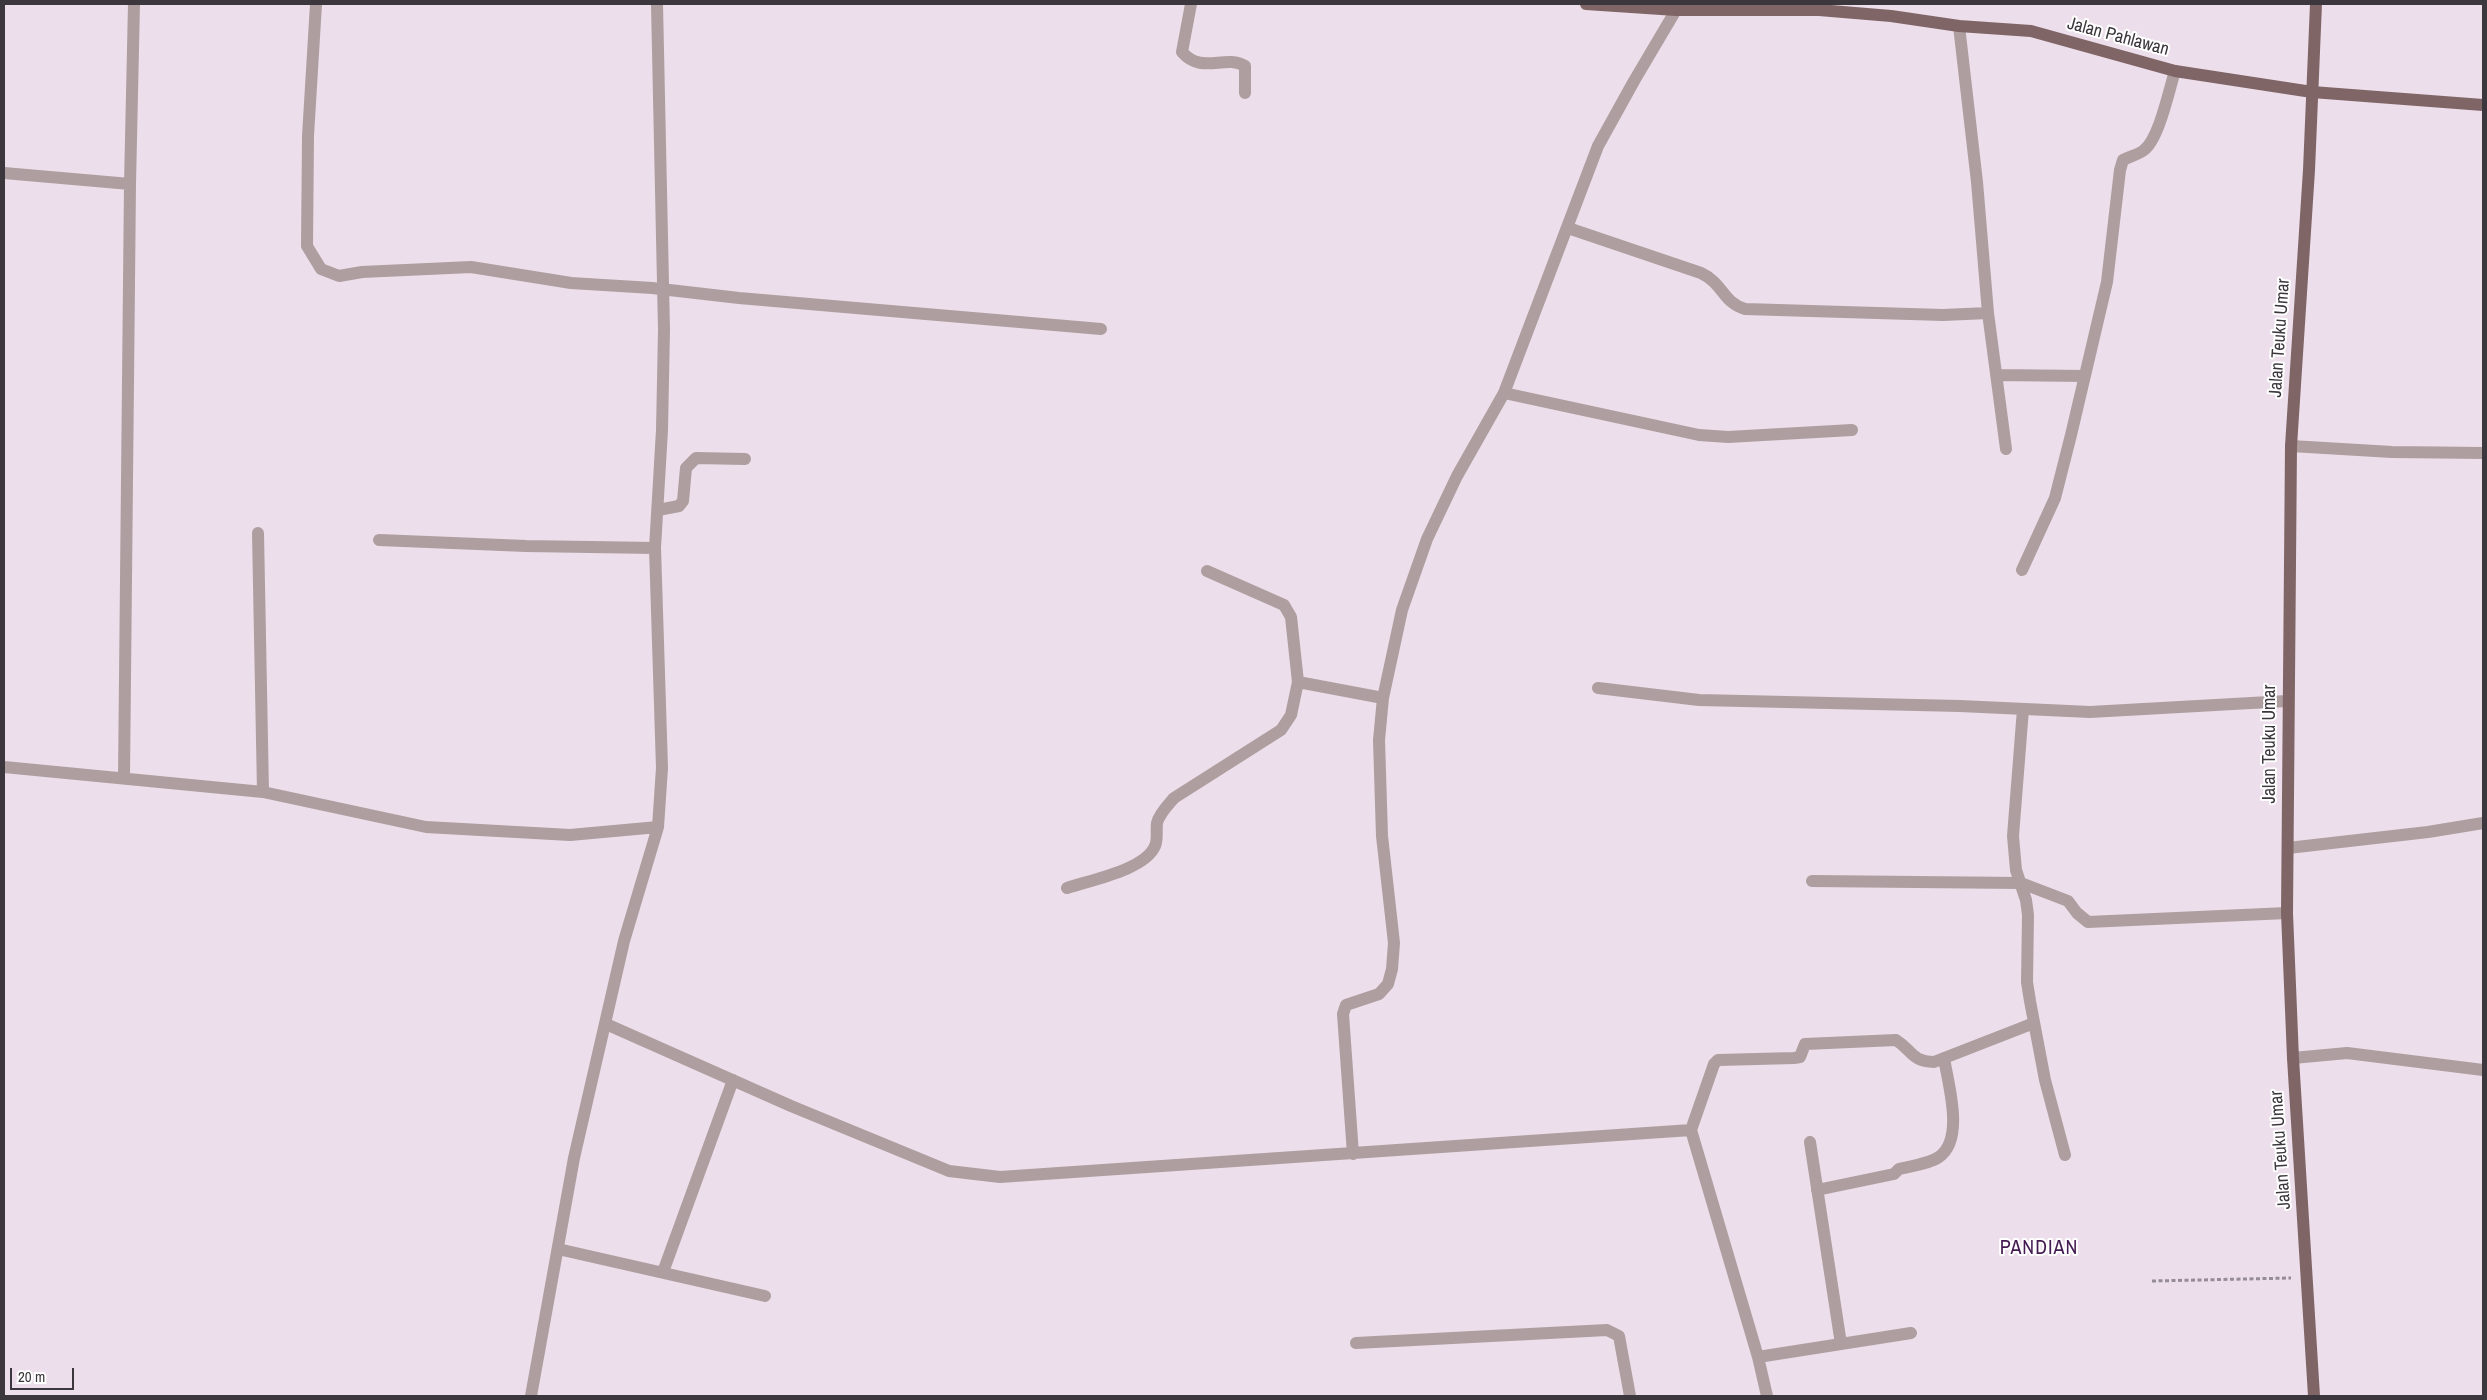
<!DOCTYPE html>
<style>
body{margin:0}
#map{position:relative;width:2487px;height:1400px;overflow:hidden;background:#ecdeea;font-family:"Archivo Narrow",sans-serif}
canvas{display:block}
.frame{position:absolute;inset:0;border:5px solid #3c373c;pointer-events:none}
.scale{position:absolute;left:10px;top:1368px;width:64px;height:22px;box-sizing:border-box;border:2px solid #3c373c;border-top:0;padding-left:6px;font-size:15px;line-height:18px;white-space:nowrap;color:#3c373c;-webkit-text-stroke:4px #fff;paint-order:stroke}
</style>
<div id="map">
<canvas width="2487" height="1400"></canvas>
<div class="frame"></div>
<div class="scale">20 m</div>
</div>
<script>
const context = document.querySelector('canvas').getContext('2d');
context.lineJoin = 'round';
function strokePath(path, color, width, dash) { context.strokeStyle = color; context.lineWidth = width; context.lineCap = dash ? 'butt' : 'round'; context.setLineDash(dash || []); context.stroke(path); }
function label(font, color, halo, rows, align = 'center') {
  context.font = font + ' "Archivo Narrow",sans-serif'; context.lineWidth = 4; context.setLineDash([]); context.textBaseline = 'middle'; context.strokeStyle = halo; context.fillStyle = color; for (const [text, x, y, turn = 0] of rows) {
    context.save(); context.translate(x, y); context.rotate((+turn || 0) * Math.PI / 180); context.textAlign = isNaN(turn) ? turn : align; if (halo) context.strokeText(text, 0, 0); context.fillText(text, 0, 0); context.restore();
  }
}
strokePath(new Path2D(`
 M2152 1281 2291 1278`), '#968c95', 3, [4, 2.5]);
strokePath(new Path2D(`
 M316 4 308 136 307 246 321 269 339 276 362 272 471 267 571 283 652 288 739 298 1101 329
 M1191 4 1182 52C1202 75 1225 54 1245 66V93
 M1959 26 1977 182 1988 313 2006 449
 M4 173 130 184
 M1568 228 1701 273C1724 284 1722 302 1745 309L1943 315 1988 313
 M1997 375 2085 376
 M1504 393 1699 435 1728 437 1852 430
 M2291 446 2392 452 2483 453
 M658 510 679 506 683 501 686 468 696 458 745 459
 M258 533 263 792
 M379 540 526 546 655 548
 M2022 570 2055 498 2071 435 2107 282 2120 170 2123 160C2130 156 2138 155 2144 150 2159 139 2169 90 2175 71
 M1207 571 1284 605 1291 617 1298 682
 M1598 688 1699 700 1960 706 2090 712 2287 701
 M2023 709 2013 836 2016 870 2026 900 2028 915 2027 982 2030 1001 2045 1080 2065 1155
 M4 767 263 792 426 827 570 835 658 827
 M124 777 130 184 134 4
 M2288 848 2428 832 2483 823
 M1812 881 2021 883 2068 901 2077 913 2088 922 2287 913
 M1067 888C1090 880 1145 870 1155 846 1158 840 1156 831 1157 823 1159 814 1168 805 1174 798L1281 730 1291 715 1298 682 1383 698
 M606 1024 791 1106 949 1171 1000 1177 1691 1130
 M2293 1058 2347 1053 2483 1070
 M1810 1142 1841 1344
 M1353 1154 1343 1014 1346 1005 1379 994 1388 984 1392 969 1394 943 1382 836 1379 740 1383 698 1402 610 1427 539 1457 476 1504 393 1598 146 1634 81 1676 10
 M1817 1190 1894 1174 1899 1169C1911 1166 1929 1164 1939 1157 1965 1139 1948 1084 1944 1058
 M558 1249 765 1296
 M663 1272 733 1080
 M1356 1343 1607 1330 1619 1336 1630 1396
 M1758 1357 1911 1333
 M531 1396 574 1158 624 941 658 827 662 768 655 548 662 430 664 330 657 4
 M1767 1396 1758 1357 1691 1130 1714 1064 1718 1060 1794 1058 1800 1057 1805 1044 1896 1040C1913 1051 1911 1061 1934 1062L2034 1023`), '#ae9e9f', 12);
strokePath(new Path2D(`
 M1586 4 1676 10H1819L1891 16 1959 26 2031 31 2175 71 2312 92 2483 105
 M2314 1396 2293 1058 2287 913 2291 446 2309 170 2316 4`), '#806567', 12);
label('18px', '#3c373c', '#fff', [
 ["Jalan Pahlawan",2118,37,15],
 ["Jalan Teuku Umar",2280,338,-86],
 ["Jalan Teuku Umar",2270,744,-90],
 ["Jalan Teuku Umar",2281,1150,-94]
]);
context.letterSpacing = '1px';
label('20px', '#431b50', '#fff', [
 ["PANDIAN",2039,1249]
]);
context.letterSpacing = '0px';
</script>
